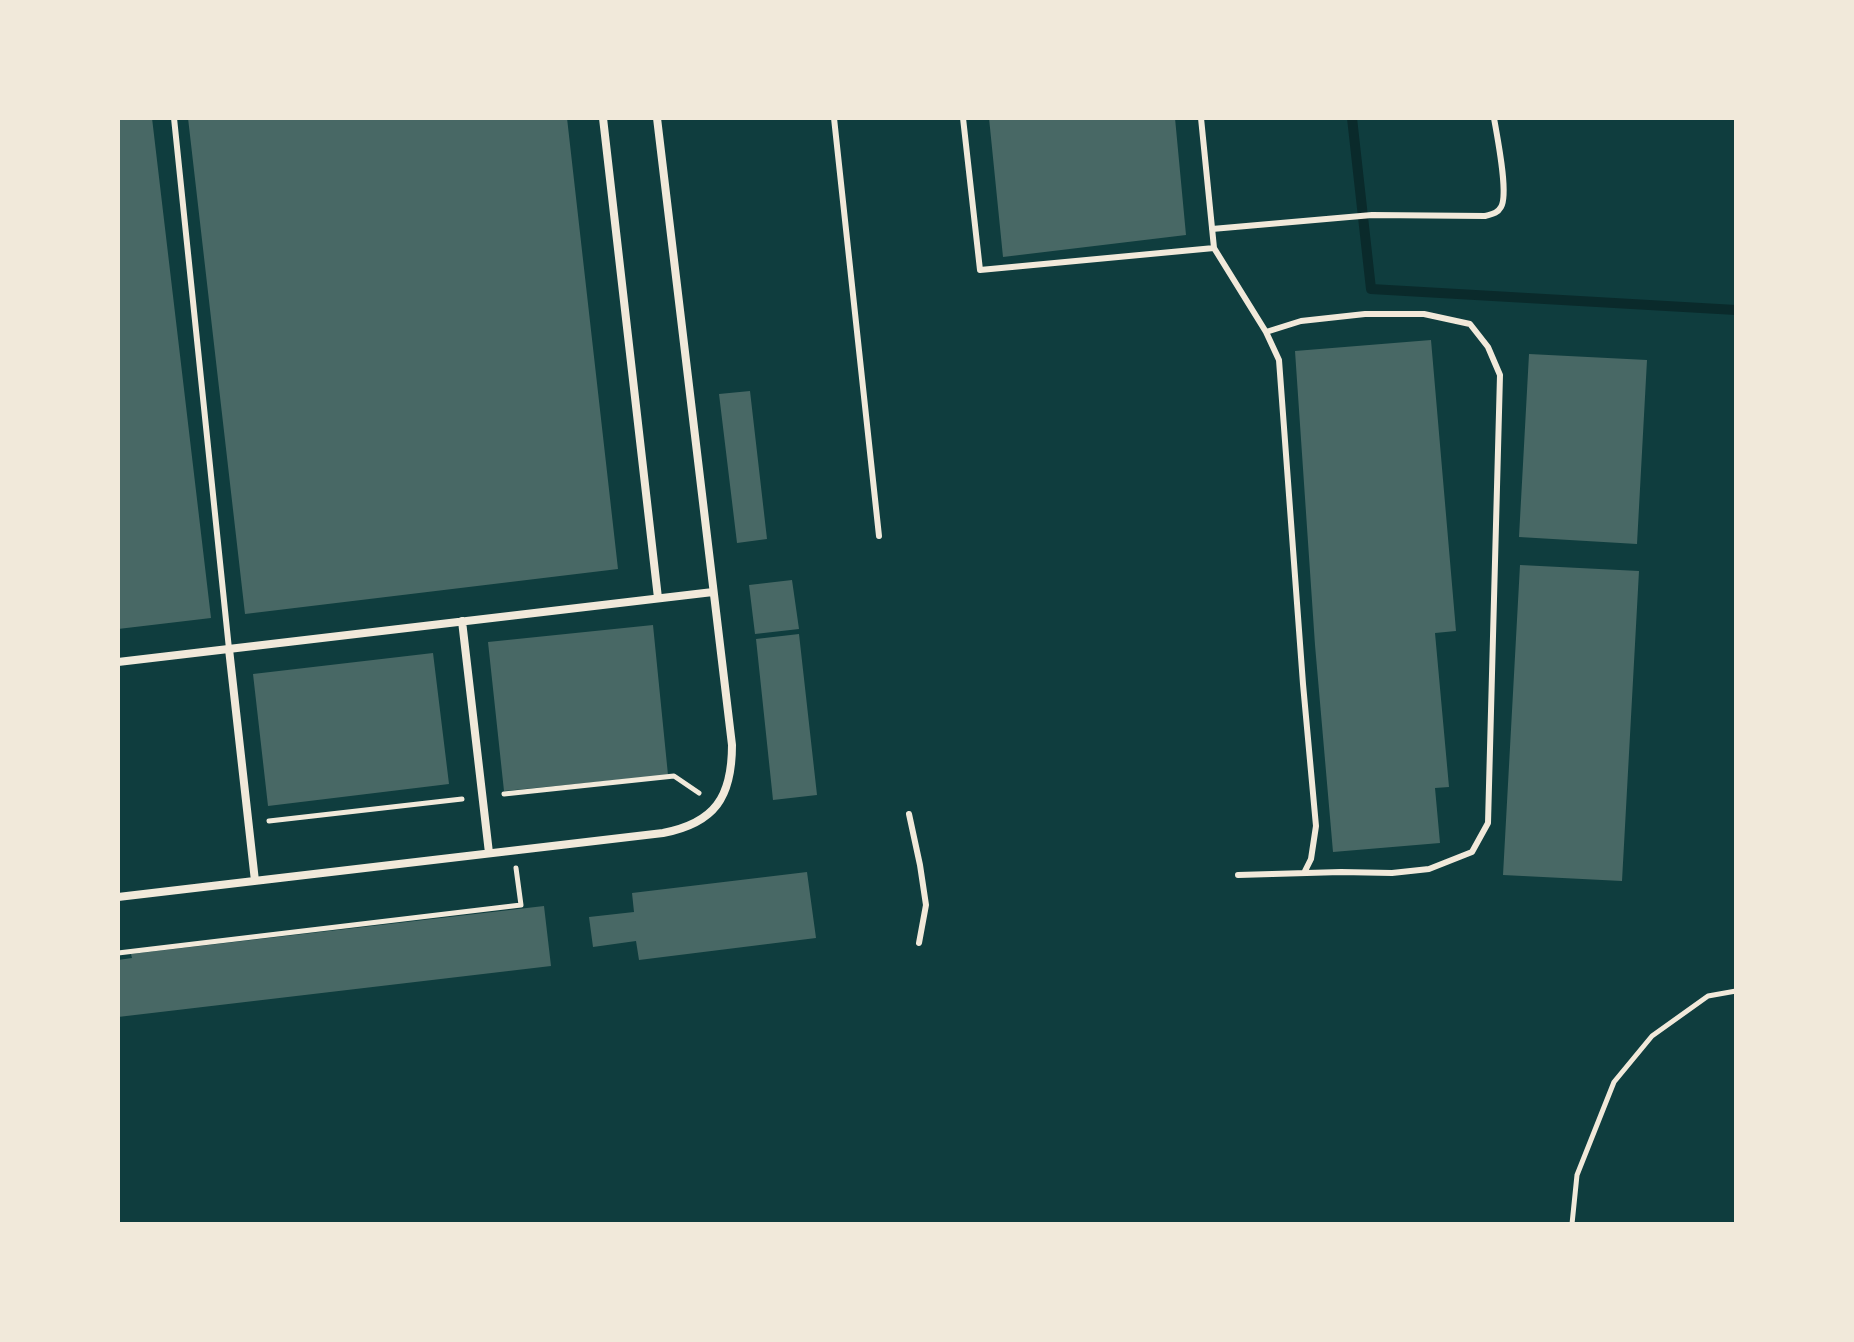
<!DOCTYPE html>
<style>
body{margin:0}
#map{position:relative;width:1854px;height:1342px;overflow:hidden;background:#0f3d3e;font-family:"Source Serif 4",serif}
canvas{display:block}
.frame{position:absolute;inset:0;border:120px solid #f1e9da;pointer-events:none}
</style>
<div id="map">
<canvas width="1854" height="1342"></canvas>
<div class="frame"></div>
</div>
<script>
const context = document.querySelector('canvas').getContext('2d');
context.lineJoin = 'round';
function strokePath(path, color, width, dash) { context.strokeStyle = color; context.lineWidth = width; context.lineCap = dash ? 'butt' : 'round'; context.setLineDash(dash || []); context.stroke(path); }
function paint(path, color) { context.fillStyle = color; context.fill(path, 'evenodd'); }
strokePath(new Path2D(`
 M1352 118 1371 289 1736 310`), '#0a2a2b', 10);
paint(new Path2D(`
 M118 118H152L211 618 118 629Z
 M188 118H567L618 569 245 614Z
 M989 118H1175L1186 235 1003 257Z
 M1431 340 1456 631 1435 633 1449 787 1435 788 1440 843 1333 852 1315 645 1295 351Z
 M1529 354 1647 360 1637 544 1519 537Z
 M750 391 767 539 737 543 719 394Z
 M1520 565 1639 571 1622 881 1503 875Z
 M792 580 799 629 755 634 749 585Z
 M653 625 668 775 504 791 488 642Z
 M799 634 817 795 773 800 756 639Z
 M433 653 449 784 268 806 253 674Z
 M807 872 816 938 639 960 636 941 593 947 589 917 634 912 632 893Z
 M544 906 551 966 118 1017V960L132 958 131 954Z`), '#486865');
strokePath(new Path2D(`
 M504 794 674 776 699 793
 M269 821 462 799
 M118 953 521 905 516 868
 M1572 1224 1577 1175 1614 1082 1652 1036 1708 996 1736 991`), '#f1e9da', 5);
strokePath(new Path2D(`
 M174 118 229 649
 M834 118 879 536
 M963 118 980 270 1214 248 1201 118
 M1212 229 1372 215 1485 216C1492 214 1497 214 1501 207 1509 194 1497 136 1494 118
 M1214 248 1266 332 1279 360 1303 684 1316 826 1311 859 1304 873
 M909 814 920 865 926 905 919 943
 M1238 875 1341 872 1392 873 1429 869 1472 852 1488 823 1500 375 1488 347 1470 324 1424 314H1365L1301 321 1266 332`), '#f1e9da', 6);
strokePath(new Path2D(`
 M603 118 658 598
 M462 621 489 853
 M229 649 255 881
 M118 662 713 592
 M118 897 663 833C715 823 732 797 732 745L657 118`), '#f1e9da', 8);
</script>
